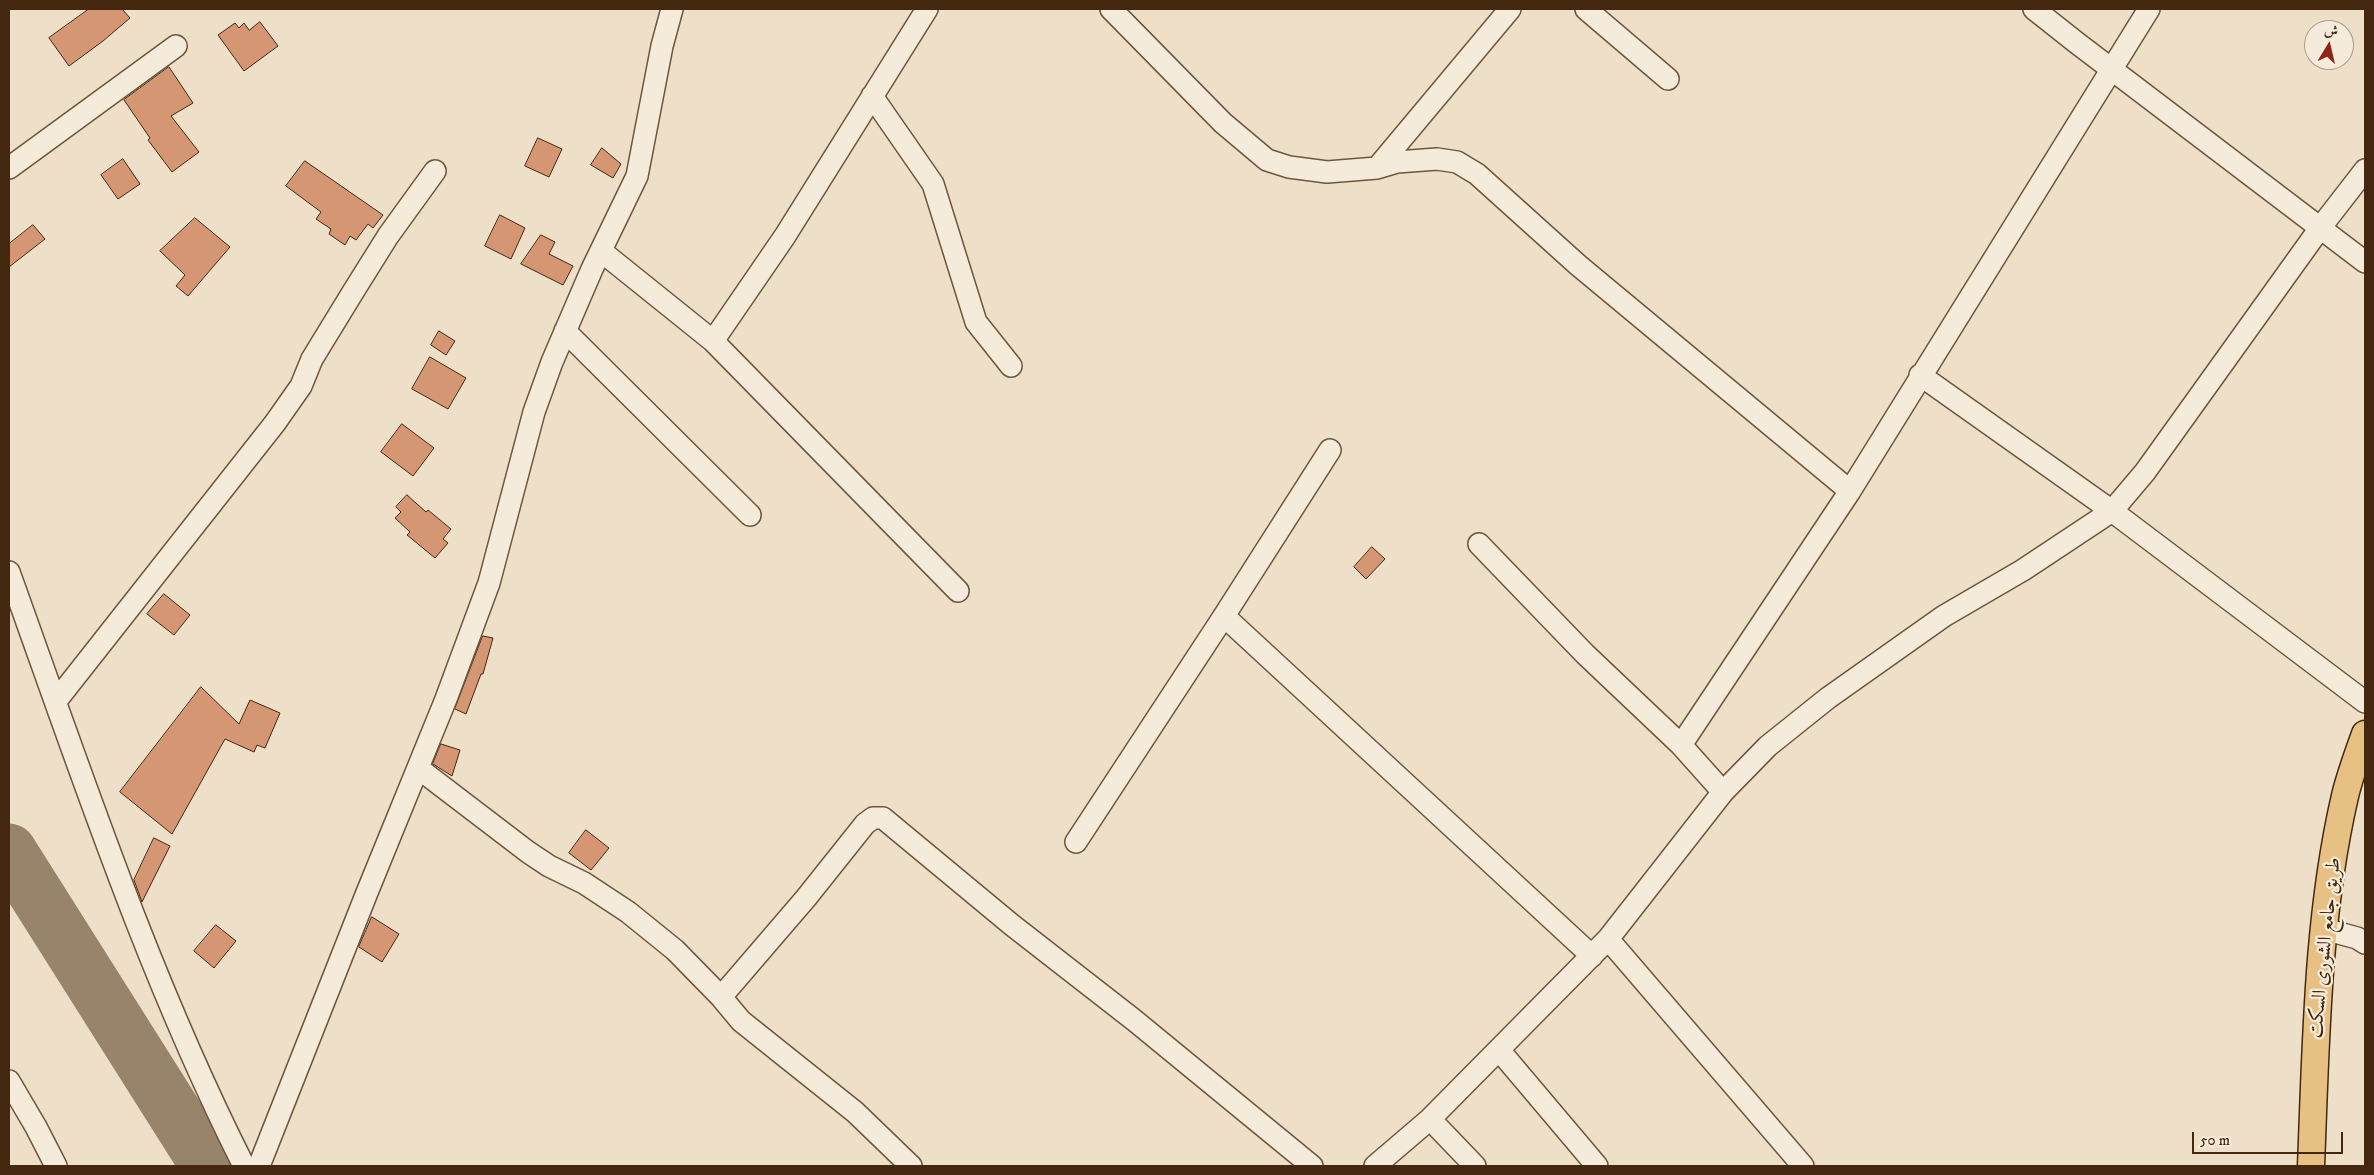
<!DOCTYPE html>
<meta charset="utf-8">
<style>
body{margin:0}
#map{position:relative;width:2374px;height:1175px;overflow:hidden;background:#eee0c8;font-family:"IM FELL DW Pica",Amiri,serif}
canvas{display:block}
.frame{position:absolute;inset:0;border:10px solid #43270e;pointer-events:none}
.north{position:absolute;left:2304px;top:20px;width:50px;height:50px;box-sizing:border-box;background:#f4ebdb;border:1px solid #ad9d89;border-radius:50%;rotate:9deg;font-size:14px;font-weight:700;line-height:20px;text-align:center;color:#43270e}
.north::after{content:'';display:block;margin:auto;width:18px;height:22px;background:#8f2418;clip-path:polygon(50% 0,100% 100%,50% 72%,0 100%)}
.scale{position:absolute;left:2192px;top:1132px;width:151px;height:22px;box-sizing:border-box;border:2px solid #43270e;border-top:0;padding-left:6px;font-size:15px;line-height:18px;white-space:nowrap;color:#43270e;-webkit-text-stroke:4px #f4ebdb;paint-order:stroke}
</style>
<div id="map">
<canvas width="2374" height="1175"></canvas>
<div class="frame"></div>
<div class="north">ش</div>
<div class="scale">50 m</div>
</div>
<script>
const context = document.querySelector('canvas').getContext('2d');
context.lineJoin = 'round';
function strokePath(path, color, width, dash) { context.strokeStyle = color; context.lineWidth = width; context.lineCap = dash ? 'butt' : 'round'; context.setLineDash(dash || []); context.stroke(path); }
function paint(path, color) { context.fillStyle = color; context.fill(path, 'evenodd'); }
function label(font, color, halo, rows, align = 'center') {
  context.font = font + ' "IM FELL DW Pica",Amiri,serif'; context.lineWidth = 4.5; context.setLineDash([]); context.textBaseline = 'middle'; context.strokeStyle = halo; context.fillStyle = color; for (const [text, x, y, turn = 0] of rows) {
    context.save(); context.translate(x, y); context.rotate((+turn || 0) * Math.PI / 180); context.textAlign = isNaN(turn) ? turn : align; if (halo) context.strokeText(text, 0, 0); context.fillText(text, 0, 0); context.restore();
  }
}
strokePath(new Path2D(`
 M9 851 208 1166`), '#98846b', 55);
const building = new Path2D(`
 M89 9H122L130 18 103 41 69 66 49 38Z
 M260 22 278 46 244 71 218 35 235 23 239 28 244 23 249 30Z
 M169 67 193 103 171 116 199 152 172 172 148 140 150 138 124 100Z
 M538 138 562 149 549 177 525 166Z
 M602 148 621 164 613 178 591 165Z
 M123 159 140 184 118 199 101 175Z
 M305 161 383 215 373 228 368 224 356 240 350 236 345 245 329 234 331 229 316 219 321 212 286 186Z
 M500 215 525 228 511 259 485 246Z
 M195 218 230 247 188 296 176 286 185 275 160 251Z
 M33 225 45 239 9 267V244Z
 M541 235 555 242 549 254 573 266 563 285 521 264Z
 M439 331 455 341 446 355 431 345Z
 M430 357 466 378 448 409 412 389Z
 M402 424 434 448 413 476 381 452Z
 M407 495 426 512 428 510 451 529 443 539 448 543 435 558 407 535 410 532 395 518 401 512 396 507Z
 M1372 547 1385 559 1366 579 1354 567Z
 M164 594 190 615 174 635 147 614Z
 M483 636 493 638 483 674H481L466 714 455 709Z
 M201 687 239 724 250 700 280 713 265 748 257 745 254 752 225 739 172 834 120 792Z
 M441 744 460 750 452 776 433 764Z
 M586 830 609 848 591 870 569 853Z
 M154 838 170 846 142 902 134 880Z
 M372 917 399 934 382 962 359 947Z
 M216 925 236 941 214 968 194 951Z`);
paint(building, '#d59674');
strokePath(building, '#43270e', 1);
const minor = new Path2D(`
 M1111 9 1223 123 1267 160 1289 167 1327 172 1377 168 1397 162 1437 159 1457 162 1477 174 1578 265 1850 491
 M1586 9 1668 79
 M2034 9 2077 43 2365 262
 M872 96 933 184 976 322 1011 366
 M9 168 176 46
 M1377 168 1510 9
 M601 251 713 341 785 236 927 9
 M565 331 750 515
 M713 341 958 591
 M1920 375 2112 511 2365 702
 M1479 544 1585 654 1681 745
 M9 572C81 772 148 976 244 1166
 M1224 616 1592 956
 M56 701 275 423 301 386 312 359 353 292 388 236 435 171
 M418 768 528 852 549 866 584 883 628 912 675 950 721 997 741 1021 855 1112 911 1166
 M1723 792 1681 745 1850 491 2149 9
 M1076 842 1224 616 1330 450
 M2324 929 2357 938 2365 943
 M1608 939 1803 1166
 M721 997 806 898 865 824 873 818H883L1012 925 1134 1020 1312 1166
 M1499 1050 1597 1166
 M9 1081 36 1127 56 1166
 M1430 1119 1475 1166
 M259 1166 366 895 446 699 489 583 534 412 552 362 592 269 637 176 662 46 672 9
 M1375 1166 1430 1119 1608 939 1723 792 1768 746 1828 698 1944 616 2023 570 2112 511 2145 472 2320 228 2365 170`);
const major = new Path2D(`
 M2311 1166C2316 1043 2317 917 2345 796 2350 775 2358 754 2365 734`);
strokePath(minor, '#6e553c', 24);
strokePath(major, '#43270e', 29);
strokePath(minor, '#f4ebdb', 21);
strokePath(major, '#e7c084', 26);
label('20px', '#43270e', '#f4ebdb', [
 ["طريق جامع الشورى السكت",2326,948,-84]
]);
</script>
